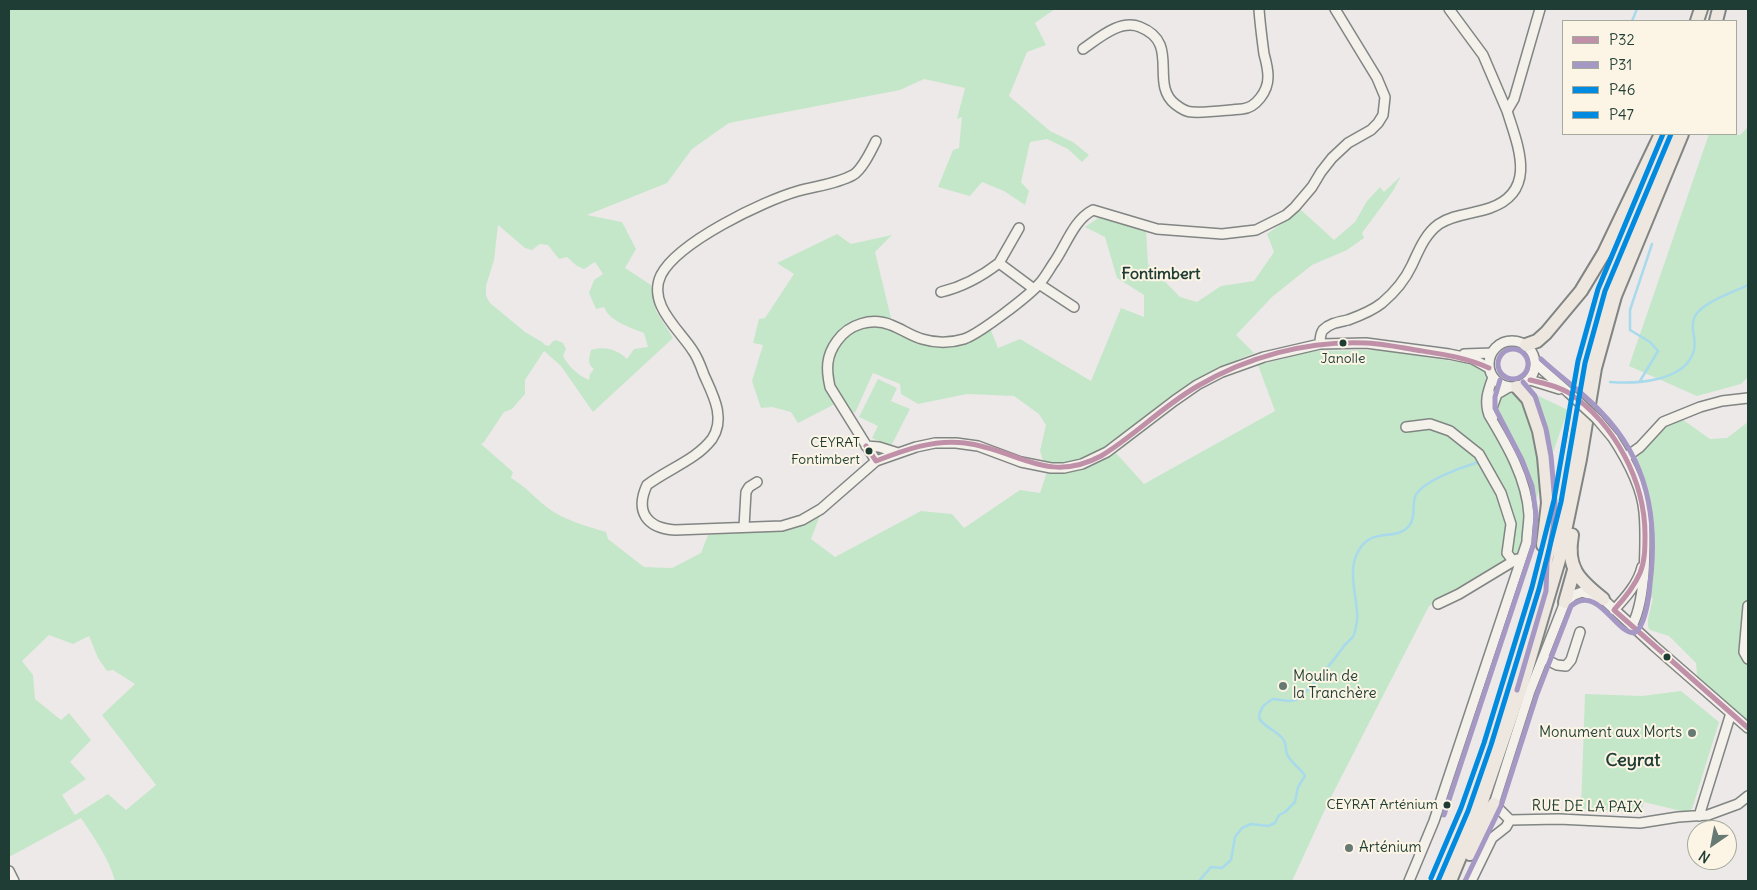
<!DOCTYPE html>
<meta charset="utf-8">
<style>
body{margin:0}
#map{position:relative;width:1757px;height:890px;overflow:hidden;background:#ede9e8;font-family:Delius,sans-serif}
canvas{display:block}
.frame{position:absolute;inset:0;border:10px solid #1f3d34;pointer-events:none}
.legend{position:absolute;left:1562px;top:20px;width:175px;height:115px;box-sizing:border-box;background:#fcf5e5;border:1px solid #a4ab9e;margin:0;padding:6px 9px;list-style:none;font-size:15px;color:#1f3d34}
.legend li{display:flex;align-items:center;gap:10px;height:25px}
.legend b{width:25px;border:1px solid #a4ab9e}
.north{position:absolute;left:1687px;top:820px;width:50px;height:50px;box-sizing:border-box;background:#fcf5e5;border:1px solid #a4ab9e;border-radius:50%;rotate:213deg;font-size:14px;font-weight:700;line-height:20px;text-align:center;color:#1f3d34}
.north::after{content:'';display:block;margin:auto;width:18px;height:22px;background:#677973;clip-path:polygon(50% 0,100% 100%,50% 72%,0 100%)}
</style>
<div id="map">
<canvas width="1757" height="890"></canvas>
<div class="frame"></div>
<ul class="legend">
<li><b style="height:6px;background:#bf90a7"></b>P32</li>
<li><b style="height:6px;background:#a598c4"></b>P31</li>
<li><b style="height:6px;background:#008be0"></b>P46</li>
<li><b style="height:6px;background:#008be0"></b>P47</li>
</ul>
<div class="north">N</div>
</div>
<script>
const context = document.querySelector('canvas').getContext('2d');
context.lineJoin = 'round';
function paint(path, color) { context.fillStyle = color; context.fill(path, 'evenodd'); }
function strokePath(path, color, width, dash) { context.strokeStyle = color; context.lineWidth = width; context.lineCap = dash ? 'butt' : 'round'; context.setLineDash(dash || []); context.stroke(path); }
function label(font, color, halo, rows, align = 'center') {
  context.font = font + ' Delius,sans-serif'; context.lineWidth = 4; context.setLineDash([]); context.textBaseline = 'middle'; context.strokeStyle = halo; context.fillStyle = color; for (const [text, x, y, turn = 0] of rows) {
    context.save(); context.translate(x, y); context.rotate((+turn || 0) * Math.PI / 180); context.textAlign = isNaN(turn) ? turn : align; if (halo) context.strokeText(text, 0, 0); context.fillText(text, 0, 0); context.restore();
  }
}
paint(new Path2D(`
 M9 9H1055L1035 23 1046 45 1027 52 1009 96 1050 131 1073 142 1089 155 1082 162 1068 149 1047 139 1030 142 1021 182 1029 191 1025 205 1004 191 982 182 970 196 938 187 953 150 959 148 962 117 957 119 965 88 924 79 900 90 729 123 692 149 667 183 587 215 622 222 636 249 625 268 651 285 656 311 673 338 593 412 561 366 544 351 525 380V394L512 409 504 412 484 442 481 444 513 472 511 478C525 486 535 498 548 508 564 520 586 526 606 532L608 539 644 567 672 568 701 553 708 535 783 530 820 515 811 539 835 557 921 511 952 514 964 528 1020 490 1040 493 1047 472 1040 451 1046 425 1039 414 1014 396 967 394 918 404 901 394 900 384 873 373 855 413 835 404 798 423 791 412 772 407 761 408 752 381 763 345 753 343 759 319 765 318 794 274 777 263 837 234 851 244 892 235 875 252 892 322 948 344 990 328 998 348 1020 339 1091 381 1121 308 1144 317V295L1117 278 1105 237 1085 227 1101 216 1146 230 1148 264 1180 297 1197 302 1221 286 1254 281 1274 252 1267 234 1301 210 1334 240 1355 222 1367 201 1380 187 1384 192 1401 176 1393 191 1362 233 1364 238 1347 250 1312 265 1272 297 1236 335 1254 353 1239 359 1116 453 1144 484 1275 411 1258 365 1314 351 1380 350 1471 364 1568 410 1517 553 1429 606 1328 803 1292 881H115C109 858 94 838 81 818L9 857ZM498 225 525 248 532 250 540 244 548 245 559 259 567 257 577 266 584 269 595 262 603 274 594 280 589 293 596 309 604 307C609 321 631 328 644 333L648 347 634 349 627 359C617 349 604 346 591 350 589 358 587 364 594 369L590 374 589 380C579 376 568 366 563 356L566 349 563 343 556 340 552 342 549 346 545 345 542 342 525 332 490 303 486 296V286L494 260ZM49 635 73 644 89 636 98 658 107 671 113 670 135 684 102 715 156 785 126 810 108 794 75 815 62 795 86 779 70 762 91 740 69 713 61 720 35 699 33 675 22 661Z
 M1748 127V377L1741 384 1697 396 1629 366 1709 134 1740 135Z
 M878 379 897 388 891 401 910 409 891 446 872 438 878 426 859 417Z
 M1682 419 1710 439 1727 438 1748 422V599L1745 606 1748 663V722L1697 676 1696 663 1669 636 1650 630 1648 627V619L1653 598 1644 596 1650 548 1649 505 1635 466 1638 454 1665 428Z
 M1681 691 1719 722 1692 809 1685 812 1644 802 1641 812 1581 809 1585 694 1642 696Z`), '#c4e7c9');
strokePath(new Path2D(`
 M1632 21 1637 9
 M1640 381 1658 351 1650 342 1630 330V310L1652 244
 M1610 382C1635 384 1686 382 1694 350 1697 338 1689 328 1695 316 1703 302 1734 292 1748 285
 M1199 881 1211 867 1222 868 1231 860 1235 837 1242 828 1251 824 1268 826 1275 823 1279 815 1285 812 1295 802 1298 787 1305 776C1301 769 1290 762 1287 754 1285 749 1287 744 1283 739 1276 730 1265 728 1259 718 1260 708 1264 704 1273 699L1289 701 1296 700C1315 685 1330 665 1344 646 1347 642 1352 639 1354 635 1356 628 1358 619 1357 612 1356 595 1349 573 1356 556 1369 524 1395 543 1409 526 1416 517 1412 507 1415 497 1420 482 1462 467 1476 463`), '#a8daeb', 2.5);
const minor = new Path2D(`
 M1449 9 1483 55 1507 111
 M1083 49C1099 38 1120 19 1140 27 1181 43 1149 83 1175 104 1180 108 1186 112 1192 112 1208 113 1226 110 1242 109 1256 108 1268 91 1268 77 1268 69 1266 61 1264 54 1262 39 1260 24 1259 9
 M876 141C871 151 862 170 853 175 837 184 816 186 798 191 763 201 678 242 661 275 647 304 679 329 693 351 698 358 701 367 704 375 713 395 726 418 712 439 696 460 668 469 647 485 635 511 646 528 675 530L782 526 802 520 821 509 876 461 916 447 935 443H956L978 446 1021 462 1051 468H1064L1082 464 1107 452 1174 401 1197 385 1222 372 1264 357 1320 344 1366 343 1449 354 1473 359 1489 368
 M1019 228 999 263 1034 289
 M1039 284 1074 307
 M941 292C962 287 981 277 999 263
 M1489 364a23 23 0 1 1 46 0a23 23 0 1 1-46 0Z
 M1320 344C1320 339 1320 334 1323 330 1330 323 1339 322 1348 320 1359 316 1372 311 1382 303 1395 292 1405 280 1412 265 1419 250 1425 234 1439 224 1454 214 1473 214 1490 208 1538 191 1518 146 1507 111L1514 99 1540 9
 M1464 354 1492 353
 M1536 364 1569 393
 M1530 380 1559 389
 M1493 417 1492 408 1497 394 1509 387
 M1406 427 1430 424 1450 431 1479 454 1501 493 1511 524 1507 553 1513 561
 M1613 438C1626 458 1642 488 1644 512 1646 532 1645 553 1644 574 1642 592 1640 610 1632 626
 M866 446 879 447 898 453
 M1626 457 1640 447 1663 422 1700 407 1722 401 1748 398
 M876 461 830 387C826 369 826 356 837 341 849 324 872 317 891 325 902 329 911 336 922 339 935 343 951 343 964 339 979 334 1029 296 1040 283 1046 276 1050 268 1055 261 1067 243 1074 220 1093 210L1157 229 1222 234 1256 230 1286 215 1295 207 1312 187 1321 172 1332 158 1348 143 1371 130 1378 123 1383 115 1385 97 1377 78 1335 9
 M744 527 746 492 749 487 757 482
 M1438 604 1459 594 1517 559
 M1748 606 1744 652 1748 659
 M1614 610C1625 598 1638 584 1642 567
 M1543 658 1557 665 1566 666 1571 660 1580 632
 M1699 816 1731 713
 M1510 820 1494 804 1530 691 1565 602 1574 595 1582 592 1603 599 1654 646 1748 728
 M1510 820 1559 819 1640 823 1678 817 1708 815 1738 804 1748 796
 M9 871 14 881
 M1409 881 1434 821 1527 542C1527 533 1529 523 1529 515 1527 479 1507 445 1489 415 1484 401 1488 391 1493 377
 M1471 881 1492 838 1506 827 1510 820`);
const highway = new Path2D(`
 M1697 21 1701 9
 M1716 21 1719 9
 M1526 345 1537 341 1546 333 1581 291 1604 253 1661 134
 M1517 387 1528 399 1539 431 1544 457 1548 503 1543 545
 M1572 535C1566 568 1579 580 1603 599
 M1565 602 1574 570
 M1470 854 1494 804
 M1438 881 1468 811 1491 745 1539 589 1561 502 1573 439 1585 363 1605 291 1671 134
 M1450 881 1478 813 1525 675 1559 560 1580 459 1595 368 1615 296 1682 134`);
strokePath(minor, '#818583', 12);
strokePath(highway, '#818583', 16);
strokePath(minor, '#f4f1eb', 9);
strokePath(highway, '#ede7df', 12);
const minorBridge = new Path2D(`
 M1569 393 1597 419 1613 438`);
strokePath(minorBridge, '#818583', 12, []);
strokePath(minorBridge, '#f4f1eb', 9);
strokePath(new Path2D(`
 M1530 380C1543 383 1558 386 1569 393 1615 424 1645 481 1645 535 1645 548 1645 561 1640 573 1634 587 1624 599 1614 610L1748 728
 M866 446 876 461C904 450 934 439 965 443 1016 449 1047 485 1101 456 1134 436 1162 407 1196 387 1246 357 1308 340 1367 343 1383 344 1399 347 1416 350 1441 354 1465 357 1489 368`), '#bf90a7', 5);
strokePath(new Path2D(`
 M1498 364a15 15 0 1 1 30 0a15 15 0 1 1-30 0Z
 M1517 690 1546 591 1547 563 1553 528 1555 503 1551 456 1546 429 1535 396 1523 382
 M1444 815 1534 543 1536 514 1532 486 1522 460 1495 408V397L1500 380
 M1465 881 1501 806 1537 694 1571 606C1598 584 1614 632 1634 633 1645 628 1649 597 1650 584 1658 519 1648 460 1601 412 1583 392 1560 377 1541 359`), '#a598c4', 5);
strokePath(new Path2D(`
 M1438 881 1468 811 1491 745 1539 589 1561 502 1585 363 1605 291 1671 134`), '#008be0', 5);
strokePath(new Path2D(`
 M1431 878 1461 808 1484 743 1532 587 1554 500 1578 361 1598 289 1663 134`), '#008be0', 5);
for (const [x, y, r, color] of [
 [1343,343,4.5,"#1f3d34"],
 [869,451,4.5,"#1f3d34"],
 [1667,657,4.5,"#1f3d34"],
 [1283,686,5,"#677973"],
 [1692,733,5,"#677973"],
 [1447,805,4.5,"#1f3d34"],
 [1349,848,5,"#677973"]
]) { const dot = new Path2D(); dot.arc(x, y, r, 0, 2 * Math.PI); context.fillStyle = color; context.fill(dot); strokePath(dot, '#fcf5e5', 2); }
label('14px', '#1f3d34', '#fcf5e5', [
 ["Janolle",1343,359,"center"],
 ["CEYRAT",860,443],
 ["Fontimbert",860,460],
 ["CEYRAT Arténium",1438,805]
], 'right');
label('15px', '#1f3d34', '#fcf5e5', [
 ["Moulin de",1293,677],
 ["la Tranchère",1293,694],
 ["Monument aux Morts",1682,733,"right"],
 ["Arténium",1359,848]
], 'left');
label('15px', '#1f3d34', '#fcf5e5', [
 ["RUE DE LA PAIX",1587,807,1]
]);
label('bold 16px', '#1f3d34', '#fcf5e5', [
 ["Fontimbert",1161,274]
]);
label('bold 18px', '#1f3d34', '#fcf5e5', [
 ["Ceyrat",1633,761]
]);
</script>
